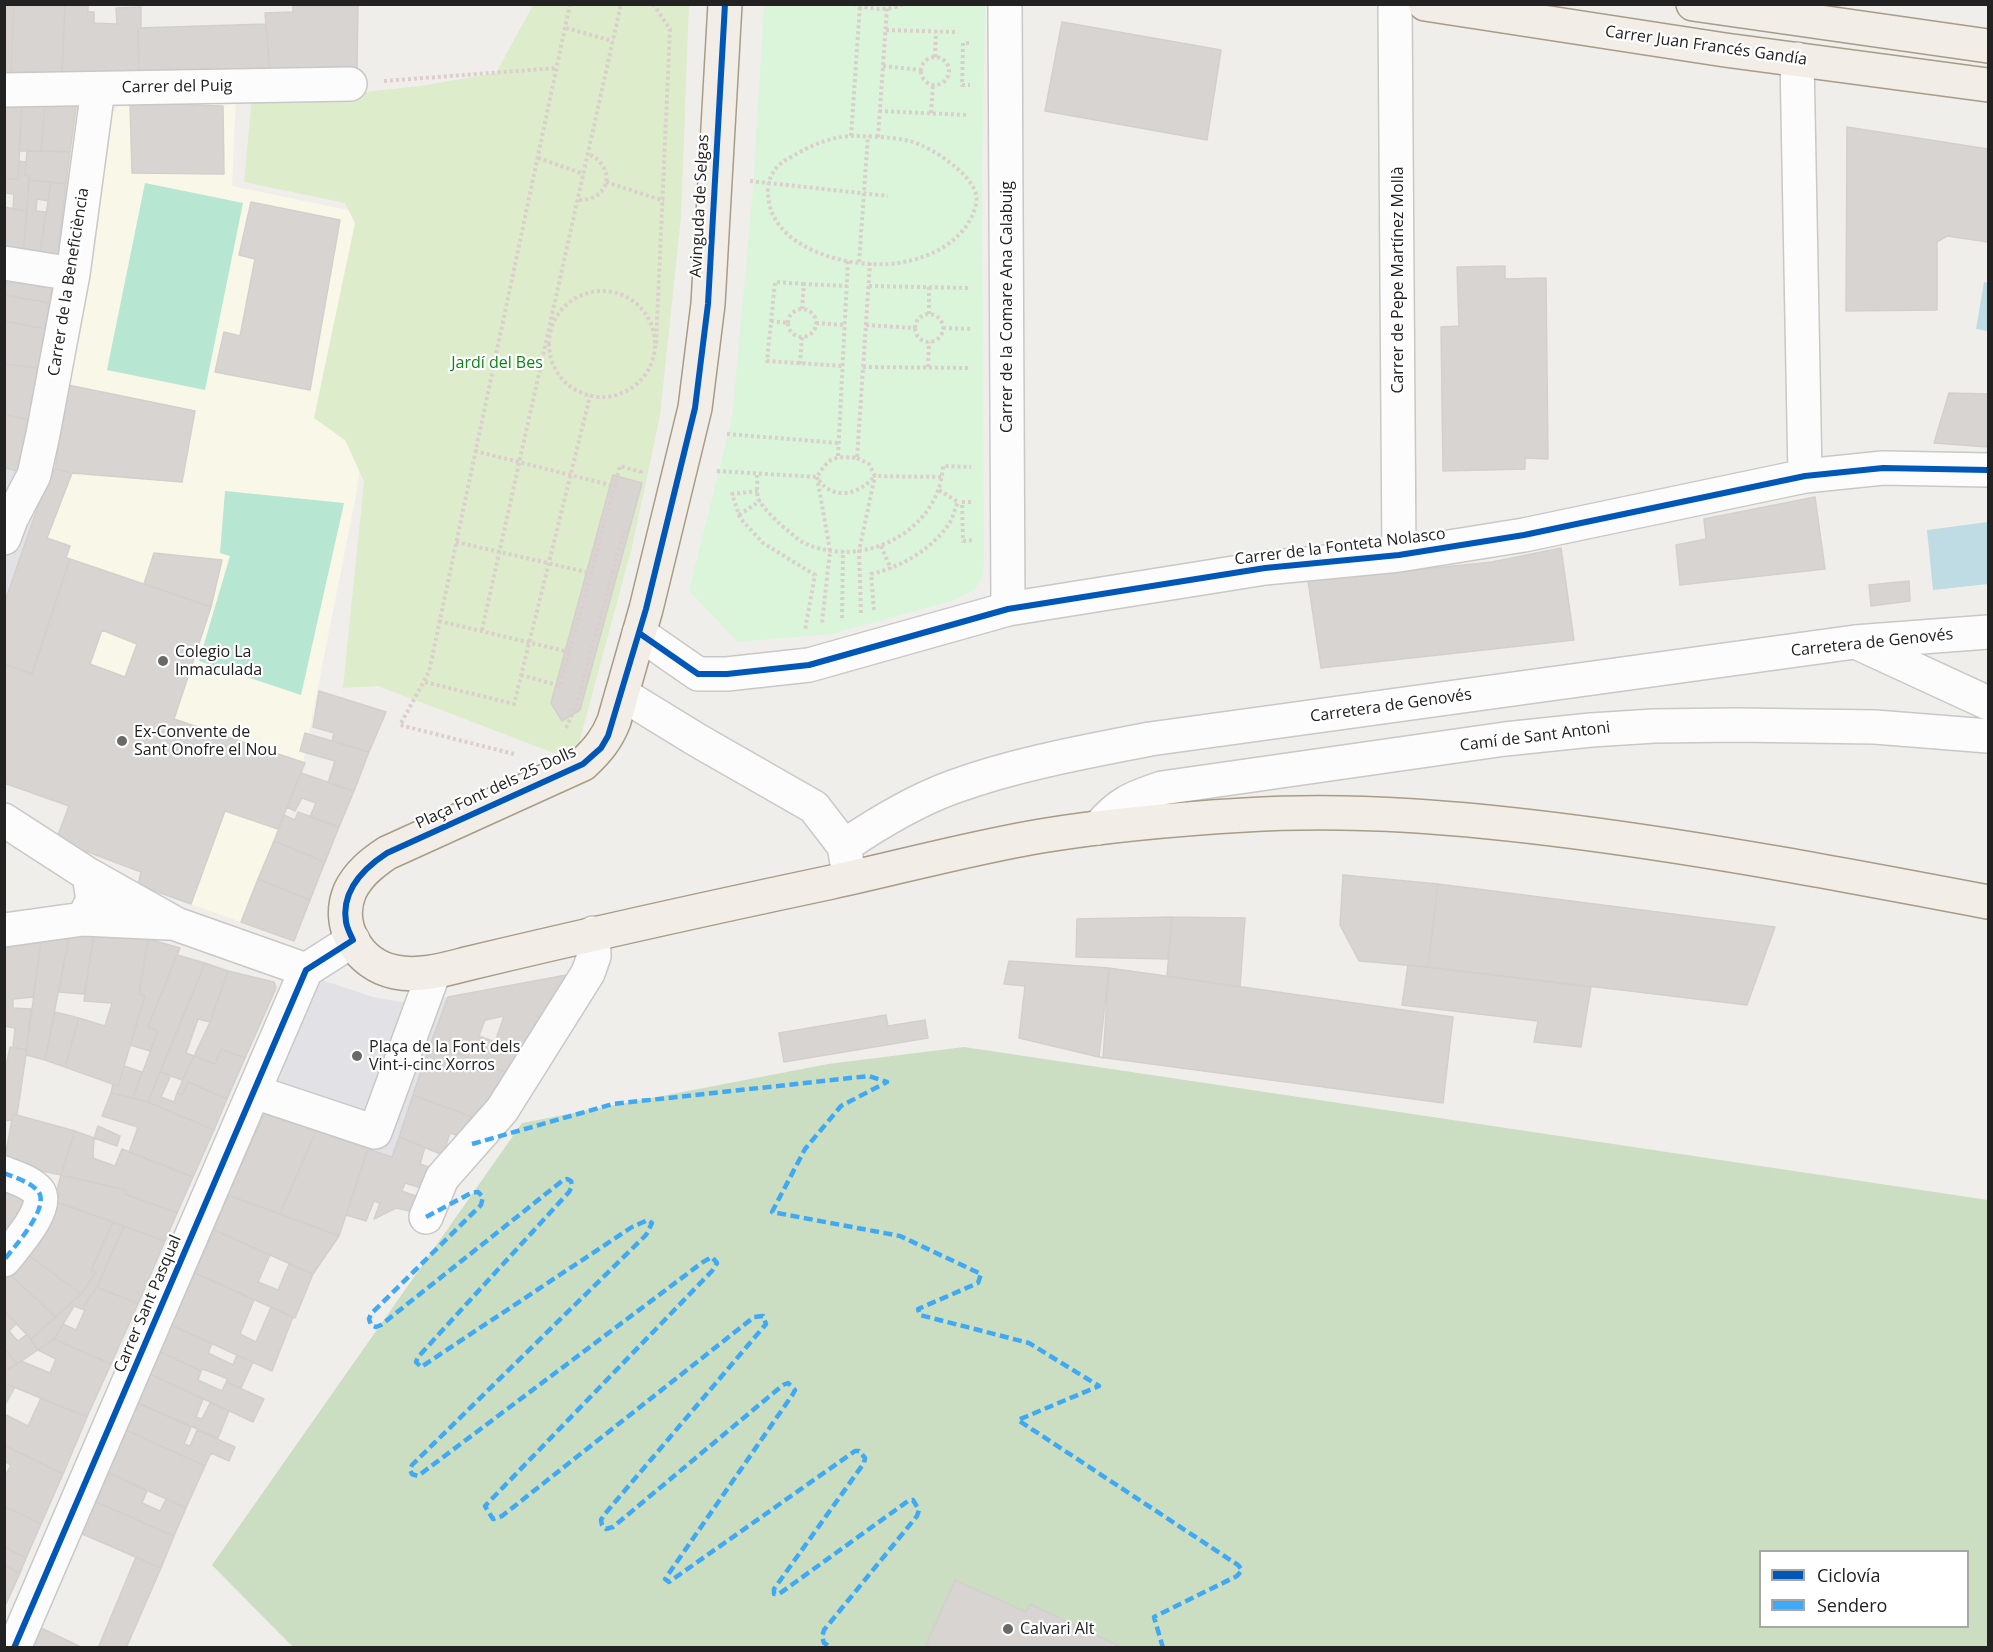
<!DOCTYPE html>
<meta charset="utf-8">
<style>
body{margin:0}
#map{position:relative;width:1993px;height:1652px;overflow:hidden;background:#f0eeeb;font-family:"Open Sans",sans-serif}
canvas{display:block}
.frame{position:absolute;inset:0;border:6px solid #222;pointer-events:none}
.legend{position:absolute;left:1759px;top:1550px;width:210px;height:78px;box-sizing:border-box;background:#fff;border:2px solid #a7a7a7;margin:0;padding:8px 10px;list-style:none;font-size:18px;color:#222}
.legend li{display:flex;align-items:center;gap:12px;height:30px}
.legend b{width:30px;border:2px solid #a7a7a7}
</style>
<div id="map">
<canvas width="1993" height="1652"></canvas>
<div class="frame"></div>
<ul class="legend">
<li><b style="height:8px;background:#0057b8"></b>Ciclovía</li>
<li><b style="height:8px;background:#3fa9f5"></b>Sendero</li>
</ul>
</div>
<script>
const ctx = document.querySelector('canvas').getContext('2d');
ctx.lineJoin = 'round';
function fillPath(path, color) { ctx.fillStyle = color; ctx.fill(path, 'evenodd'); }
function strokePath(path, color, width, dash) { ctx.strokeStyle = color; ctx.lineWidth = width; ctx.lineCap = dash ? 'butt' : 'round'; ctx.setLineDash(dash || []); ctx.stroke(path); }
function write(font, color, halo, rows, align = 'center') {
  ctx.font = font + ' "Open Sans",sans-serif'; ctx.lineWidth = 4.5; ctx.setLineDash([]); ctx.textBaseline = 'middle'; ctx.strokeStyle = halo; ctx.fillStyle = color; for (const [text, x, y, turn = 0] of rows) {
    ctx.save(); ctx.translate(x, y); ctx.rotate((+turn || 0) * Math.PI / 180); ctx.textAlign = isNaN(turn) ? turn : align; if (halo) ctx.strokeText(text, 0, 0); ctx.fillText(text, 0, 0); ctx.restore();
  }
}
fillPath(new Path2D(`
 M236,97L232,186L367,214L366,424L356,495L301,773L241,922L138,885L141,872L56,840L69,806L4,607L55,469L112,113L122,103Z`), '#f8f7e8');
fillPath(new Path2D(`
 M533,5H689L681,217L660,416L632,547L579,743L559,755L378,686L343,688L364,481L345,440L314,418L355,223L345,203L244,182L252,96L355,93L420,86L496,73Z`), '#ddeccb');
fillPath(new Path2D(`
 M964,1047L1988,1200V1647L294,1648L212,1565L522,1123L828,1064ZM1760,1552H1968V1626H1760Z`), '#cbdec1');
fillPath(new Path2D(`
 M764,5H985L982,181L984,560L983,575L975,589L952,601L831,634L738,642L689,591L732,418L753,188Z`), '#daf5da');
fillPath(new Path2D(`
 M145,183L243,203L205,390L107,370Z
 M225,491L344,503L301,695L199,661L230,556L220,553Z`), '#b7e6d2');
fillPath(new Path2D(`
 M5,468L47,481L5,604Z
 M316,978L373,997L400,1002L448,997L392,1157L265,1114Z`), '#e2e1e5');
fillPath(new Path2D(`
 M1984,282L1988,283V331L1976,329Z
 M1988,522V584L1933,590L1927,530Z`), '#bfdbe3');
const building = new Path2D(`
 M4,4H14L11,75H4Z
 M14,4H65L62,74L11,75Z
 M65,4H88V12H94V23L117,24L116,8L141,7V28H138L139,73L62,74Z
 M293,4H358L357,72H270L265,13L293,12Z
 M1062,22L1221,50L1207,140L1045,111Z
 M266,24L270,72L139,73L138,28Z
 M77,101L70,152L41,151L45,102Z
 M45,102L41,151H19L22,103Z
 M4,103H22L18,180L4,178Z
 M130,103L223,106L224,174L132,173Z
 M1847,127L1988,149V242L1947,236L1937,242V310L1846,311Z
 M27,151L70,152L66,184L29,180V176L25,175Z
 M19,161L26,162L25,175L29,176L27,211L13,209L14,194L4,193V178L18,180Z
 M29,180L51,182L48,201L37,199L36,211L46,212L39,259L23,257Z
 M51,182L66,184L57,262L39,259Z
 M251,202L340,220L310,390L215,372L224,332L240,336L255,259L239,255Z
 M4,207L27,211L23,257L4,254Z
 M1505,266V279L1546,278L1548,459L1525,458V469L1443,471L1441,327L1459,326L1457,267Z
 M8,272L54,279L50,303L4,295Z
 M4,295L50,303L45,329L4,321Z
 M4,321L45,329L39,368L4,364Z
 M4,364L39,368L30,420L6,415Z
 M68,385L195,411L182,482L72,473L55,469Z
 M1949,393L1988,394V447L1934,443Z
 M4,411L6,415L30,420L19,471L4,468Z
 M55,469L72,473L47,538L70,546L66,558L70,559L32,674L4,664V604L47,481Z
 M613,475L642,483L580,710L562,721L551,703Z
 M1815,497L1825,569L1680,585L1676,545L1706,539L1704,519Z
 M1561,548L1574,640L1321,668L1308,581L1492,562Z
 M154,553L222,560L211,607L144,584Z
 M70,559L211,607L174,719L305,763L278,829L225,811L191,904L138,885L141,872L56,840L69,806L4,783V664L32,674ZM102,630L137,644L125,677L90,664Z
 M1909,581L1910,601L1871,606L1869,585Z
 M319,691L386,712L369,752L332,741L334,733L313,727Z
 M305,733L369,752L354,791L328,783L335,761L300,751Z
 M301,773L354,791L339,827L310,817L316,803L302,798L295,811L287,807Z
 M298,812L339,827L325,862L274,841L284,815L295,820Z
 M274,841L325,862L310,900L258,879Z
 M1343,875L1438,884L1428,967L1359,961L1340,925Z
 M258,879L310,900L294,941L241,922Z
 M1438,884L1775,927L1747,1005L1428,967Z
 M1172,917L1245,918L1240,987L1167,976Z
 M1172,917L1168,959L1076,957L1077,919Z
 M94,934L84,994L59,992L69,937Z
 M94,934L148,939L139,994L145,996L118,1086L65,1067L79,1018L105,1026L112,1003L84,1001Z
 M69,937L45,1060L26,1055L41,941Z
 M148,939L180,948L148,1027L158,1031L150,1051L130,1045L145,996L139,994Z
 M41,941L33,997L13,999V1008L31,1009L26,1050L13,1047L15,1028L4,1026V947Z
 M177,955L205,963L148,1102L133,1098L158,1031L148,1027Z
 M1009,961L1109,968L1103,1058L1019,1038L1025,986L1004,984Z
 M205,963L228,971L210,1022L198,1019L186,1053L194,1056L182,1080L160,1072Z
 M1408,965L1591,987L1581,1047L1534,1042L1538,1021L1402,1005Z
 M1109,968L1453,1017L1443,1103L1099,1057Z
 M228,971L274,982L276,988L245,1058L221,1049L215,1064L194,1056L210,1022Z
 M577,973L511,1074L431,1043L448,997ZM504,1016L495,1042L479,1036L485,1020Z
 M55,1012L79,1018L65,1067L45,1060Z
 M886,1015L888,1026L925,1020L928,1038L784,1062L779,1033Z
 M431,1043L511,1074L480,1120L413,1095Z
 M10,1047L26,1050V1055L17,1115L13,1114L12,1120L4,1121V1062H7Z
 M221,1049L245,1058L227,1099L188,1082L182,1095L177,1093L194,1056L215,1064Z
 M124,1066L142,1072L133,1098L111,1093L113,1084L118,1086Z
 M160,1072L171,1075L161,1097L174,1102L177,1093L182,1095L188,1082L227,1099L214,1130L148,1102Z
 M111,1093L148,1102L214,1130L193,1177L129,1152L138,1127L102,1116Z
 M413,1095L480,1120L463,1137L450,1133L443,1155L399,1137Z
 M13,1114L75,1131L61,1175L4,1163Z
 M264,1114L316,1131L280,1214L228,1195Z
 M98,1126L120,1136L117,1146L94,1138Z
 M75,1131L94,1138L93,1158L115,1166L122,1149L193,1177L177,1213L125,1194L126,1190L61,1175Z
 M316,1131L368,1149L339,1236L280,1214Z
 M399,1137L425,1147L420,1164L434,1169L427,1190L405,1183L402,1191L424,1199L418,1213L396,1208L374,1219L380,1203L374,1201L366,1221L346,1215L368,1149L392,1157Z
 M61,1175L126,1190L125,1194L177,1213L165,1241L54,1201Z
 M8,1192L26,1200L4,1246V1198Z
 M228,1195L280,1214L339,1236L313,1274L214,1230Z
 M54,1201L113,1222L91,1270L96,1272L81,1294L23,1251Z
 M113,1222L124,1226L97,1287L82,1309L74,1306L54,1339L38,1350L31,1339L81,1294L96,1272L91,1270Z
 M124,1226L165,1241L138,1304L97,1287Z
 M214,1230L270,1255L258,1282L278,1290L289,1264L313,1274L295,1318L195,1273Z
 M23,1251L81,1294L56,1317L6,1271Z
 M6,1271L56,1317L31,1339L4,1311V1274Z
 M195,1273L254,1300L240,1334L256,1342L271,1307L293,1317L272,1371L171,1325Z
 M97,1287L138,1304L111,1364L54,1339L63,1324L76,1330L85,1310L82,1309Z
 M4,1311L17,1323L9,1331L18,1341L27,1334L38,1350L17,1364L4,1348Z
 M171,1325L212,1344L208,1353L233,1365L237,1355L253,1362L241,1388L226,1382L228,1379L203,1369L201,1371L160,1352Z
 M54,1339L111,1364L87,1417L4,1383V1372L21,1361L50,1373L56,1359L38,1350Z
 M4,1348L17,1364L4,1372Z
 M160,1352L201,1371L198,1380L222,1391L226,1382L264,1399L253,1422L150,1374Z
 M150,1374L203,1399L196,1417L202,1419L210,1403L229,1411L218,1438L138,1403Z
 M4,1383L15,1387L4,1407Z
 M41,1398L87,1417L63,1474L4,1445V1414L28,1426Z
 M138,1403L191,1427L184,1444L190,1446L197,1430L235,1447L229,1461L211,1453L205,1466L126,1430Z
 M126,1430L205,1466L186,1508L107,1472Z
 M4,1445L63,1474L41,1524L4,1506V1478L11,1465L4,1461Z
 M107,1472L147,1491L142,1503L160,1511L166,1499L186,1508L174,1536L94,1501Z
 M94,1501L174,1536L161,1568L80,1533Z
 M4,1506L41,1524L26,1558L4,1547Z
 M4,1547L26,1558L20,1573L4,1565Z
 M136,1557L161,1568L126,1648H98Z
 M4,1565L20,1573L6,1604L4,1603Z
 M955,1580L1026,1612L1030,1604L1119,1646V1648H931L926,1645Z
 M39,1627L83,1648H30Z`);
fillPath(building, '#d7d4d2');
strokePath(building, '#d3d0cc', 1.5);
const minor = new Path2D(`
 M1005,4L1008,609
 M1395,4L1399,555
 M1797,59L1805,476
 M4,90L350,84
 M4,263L73,274
 M4,538L11,519L34,475L43,434L73,274L98,89
 M639,633L698,674H727L809,665L1008,609L1265,568L1399,555L1524,535L1805,476L1883,468L1988,470
 M1860,644L1988,703
 M622,694L697,740L814,807L844,846L848,869
 M4,820L89,875L176,924L306,970
 M1098,828C1119,803 1132,798 1162,788L1505,739L1591,730L1654,726L1737,725L1875,727L1988,736
 M844,846C878,823 914,801 953,787C1016,764 1084,752 1150,739L1855,642L1988,632
 M83,919L168,923
 M4,930L83,919L93,900L89,875
 M306,970L353,940
 M255,1092L375,1132L434,972
 M4,1173C16,1178 30,1182 38,1191C51,1207 14,1247 4,1260
 M426,1217L442,1178L502,1110L588,973L594,956L593,933
 M14,1648L306,970`);
const major = new Path2D(`
 M725,4L708,304L695,408L646,609L614,721C607,739 598,750 583,764L387,853C372,863 358,874 350,891C335,926 359,965 395,972C419,977 443,970 466,964C587,935 709,908 832,882C901,867 970,848 1041,836C1108,825 1177,819 1245,815C1355,808 1466,818 1575,832C1714,850 1851,876 1988,902
 M1425,4L1725,50L1988,85
 M1693,4L1988,46`);
strokePath(minor, '#c9c8c7', 36);
strokePath(major, '#a79c86', 36);
strokePath(new Path2D(`
 M653,4L670,29L656,345
 M853,4C870,9 887,12 903,4
 M566,28L613,41
 M886,30L955,32
 M969,43H963L962,85H970
 M935,57L936,31
 M921 71a14 14 0 1 1 28 0a14 14 0 1 1-28 0Z
 M883,66L921,70
 M384,81L557,68
 M879,111L968,115
 M931,113L933,84
 M851,136C870,136 891,137 910,141C931,147 970,172 976,194C978,204 974,212 970,220C956,246 925,259 898,263C853,270 768,250 768,192C768,175 776,165 791,157C810,146 829,137 851,136Z
 M851,136L860,6
 M878,137L887,8
 M538,158L584,174
 M750,181L888,196
 M606,182L664,201
 M579,200C610,200 617,168 589,154
 M859,262L868,136
 M804,284L775,282L767,361L843,366
 M869,286L971,288
 M929,287V315
 M549 344a53 53 0 1 1 106 0a53 53 0 1 1-106 0Z
 M802,309L804,284L847,286
 M788 323a14 14 0 1 1 28 0a14 14 0 1 1-28 0Z
 M915 328a14 14 0 1 1 28 0a14 14 0 1 1-28 0Z
 M771,321L789,323
 M816,323L845,325
 M866,325L915,328
 M943,328L972,329
 M800,364L802,336
 M863,367L970,368
 M928,367L929,342
 M727,434L839,443
 M475,451L614,486
 M838,456L848,260
 M857,458L869,464L875,476L942,477
 M717,471L817,477C829,457 834,456 857,458L870,263
 M757,475C758,482 756,491 758,498C761,506 779,524 786,529C792,534 798,540 804,543C863,570 939,532 943,466L971,467
 M817,477L830,551L822,623
 M819,480C833,501 859,494 873,478
 M758,491L732,494L740,518L763,543L815,575L805,630
 M971,502H962L963,541L973,540
 M739,515L760,501
 M456,542L591,573
 M881,546L891,569
 M874,610L871,574C901,567 931,550 949,524C953,517 955,509 958,502L939,490
 M861,613L859,551L875,476
 M842,618L843,551
 M439,621L569,652
 M482,630L621,4
 M521,675L553,684
 M425,682L514,704L590,396
 M556,685L560,686L620,466L641,472L640,475
 M566,728L577,703L625,528
 M514,754L400,725L429,672L570,4`), '#dccecd', 4, [3, 3]);
strokePath(minor, '#fdfcfc', 33);
strokePath(major, '#f3ede7', 33);
strokePath(new Path2D(`
 M472,1144L613,1104L869,1076L887,1082L841,1106L805,1149L772,1212L900,1236L981,1274L978,1283L918,1309L920,1315L1029,1343L1099,1386L1018,1420L1238,1565L1242,1570L1237,1576L1154,1617L1163,1648
 M4,1173C16,1178 30,1182 38,1191C51,1207 14,1247 4,1260
 M426,1217L471,1193L478,1192L483,1197L481,1205L371,1314L369,1319L371,1325L376,1327L381,1325L562,1181L567,1179L571,1181L572,1186L569,1192L418,1357L416,1362L421,1367L632,1227L648,1220L652,1223L646,1235L412,1465L410,1470L412,1474L418,1476L703,1262L712,1257L717,1263L712,1271L485,1506L493,1519L502,1516L754,1317L763,1316L766,1324L604,1515L601,1520L602,1525L606,1529L613,1527L783,1385L788,1383L795,1390L793,1394L665,1579L669,1582L855,1451H859L865,1458L864,1463L774,1589V1594H779L908,1501L913,1500L919,1510L917,1516L824,1630L822,1637L824,1643L832,1648`), '#3fa9f5', 4.5, [9, 4.5]);
strokePath(new Path2D(`
 M639,633L698,674H727L809,665L1008,609L1265,568L1399,555L1524,535L1805,476L1883,468L1988,470
 M14,1648L306,970L353,940C350,934 347,928 346,922C341,891 364,868 387,853L583,764L601,748L608,736L646,609L695,408L708,304L725,4`), '#0057b8', 6);
for (const [x, y, r, color] of [
 [163,661,6,"#6a6968"],
 [122,741,6,"#6a6968"],
 [357,1056,6,"#6a6968"],
 [1008,1629,6,"#6a6968"]
]) { const dot = new Path2D(); dot.arc(x, y, r, 0, 2 * Math.PI); ctx.fillStyle = color; ctx.fill(dot); strokePath(dot, '#fff', 2); }
write('16px', '#222', '#fff', [
 ["Carrer Juan Francés Gandía",1706,46,8],
 ["Carrer del Puig",177,87,-1],
 ["Avinguda de Selgas",700,206,-87],
 ["Carrer de Pepe Martínez Mollà",1398,280,-90],
 ["Carrer de la Beneficiència",69,282,-81],
 ["Carrer de la Comare Ana Calabuig",1007,307,-90],
 ["Carrer de la Fonteta Nolasco",1340,547,-7],
 ["Carretera de Genovés",1872,643,-6],
 ["Carretera de Genovés",1391,706,-8],
 ["Camí de Sant Antoni",1535,737,-7],
 ["Plaça Font dels 25 Dolls",496,788,-25],
 ["Carrer Sant Pasqual",148,1304,-67]
]);
write('16px', '#0c8416', '#fff', [
 ["Jardí del Bes",497,363]
]);
write('16px', '#222', '#fff', [
 ["Colegio La",175,652],
 ["Inmaculada",175,670],
 ["Ex-Convente de",134,732],
 ["Sant Onofre el Nou",134,750],
 ["Plaça de la Font dels",369,1047],
 ["Vint-i-cinc Xorros",369,1065],
 ["Calvari Alt",1020,1629]
], 'left');
</script>
